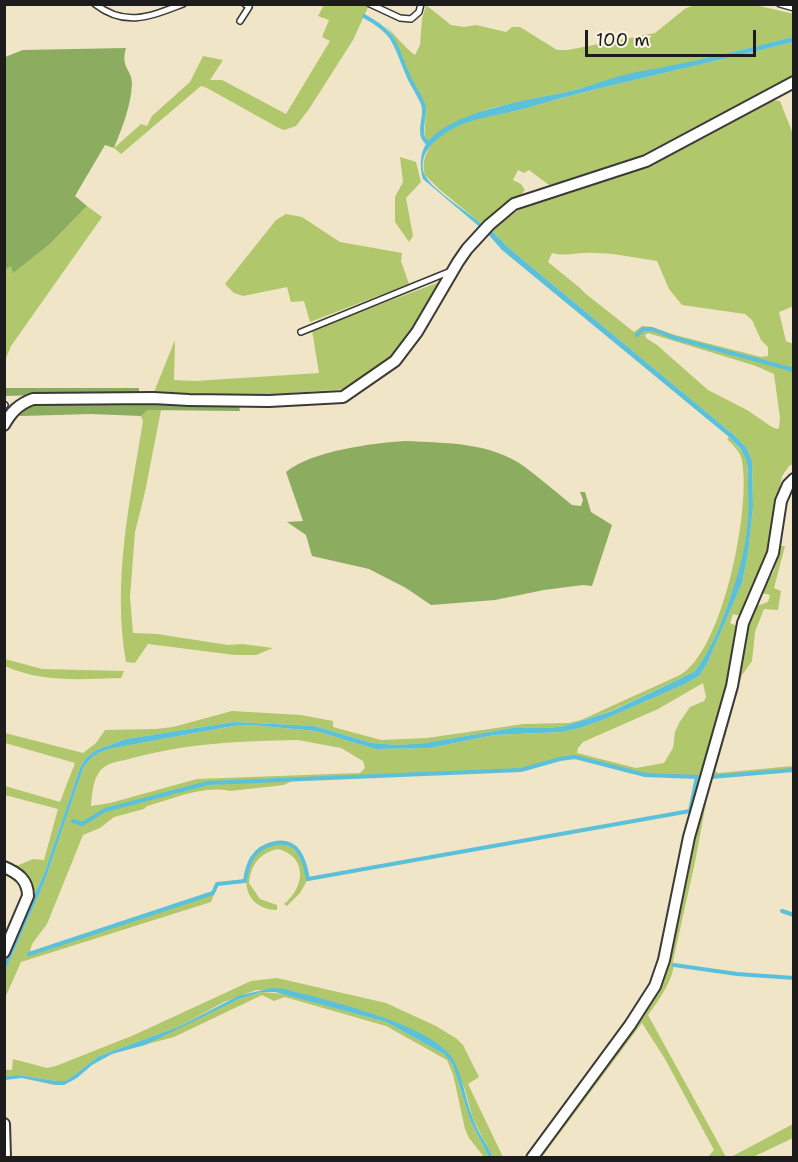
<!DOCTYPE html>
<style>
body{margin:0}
#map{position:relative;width:798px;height:1162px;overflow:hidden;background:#f0e5c7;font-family:"Shantell Sans",sans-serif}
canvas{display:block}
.frame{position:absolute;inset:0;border:6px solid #1c1c1c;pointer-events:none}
.scale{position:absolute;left:585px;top:30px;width:171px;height:27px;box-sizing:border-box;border:3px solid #1c1c1c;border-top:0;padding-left:8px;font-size:18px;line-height:21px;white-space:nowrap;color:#1c1c1c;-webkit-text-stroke:4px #fcf5e5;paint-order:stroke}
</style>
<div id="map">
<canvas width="798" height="1162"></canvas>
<div class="frame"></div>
<div class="scale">100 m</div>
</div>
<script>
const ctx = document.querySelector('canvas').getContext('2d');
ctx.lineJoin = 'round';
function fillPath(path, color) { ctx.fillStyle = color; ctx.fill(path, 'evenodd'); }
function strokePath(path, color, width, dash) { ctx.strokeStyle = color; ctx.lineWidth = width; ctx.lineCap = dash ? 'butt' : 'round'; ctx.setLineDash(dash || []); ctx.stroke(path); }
fillPath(new Path2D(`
 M324,5H369L353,40L309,109L296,126L284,130L277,127L207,88L201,86L121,154L114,148L141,124L147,126L152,116L190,82L203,56L223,60L210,80H222L286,114L330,41L322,37L329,20L318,16Z
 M426,5L451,25L464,27L476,25L506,32L512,27H520L557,50H568L655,33L686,8L696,5H755L794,14L793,37L685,64L636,73L575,90L491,108L465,118L442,130L427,142C421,130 429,118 425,105C421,94 413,83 408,72C401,55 397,40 386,26C395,35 406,49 415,55L420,45L422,19Z
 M793,42V75L640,156L555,184L549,185L529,170L524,173L518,170L513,180L521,184L525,190L520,196L499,208L484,226L439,189L425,175C419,154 435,138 453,128C472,117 497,116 519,110C609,84 702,65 793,42Z
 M770,100L780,101L793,134L794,306L779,312L786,341L793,344V369L675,337L653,328L642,329L637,334L647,329L675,339L793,371V464L789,466L782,476L768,549L740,616L733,614L730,623L737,626L732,665L701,777L645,774L575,756L560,758L521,769L208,782L105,809L82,823L73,821L82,825L106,810L193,787L224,783L294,780L284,785L230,791C203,785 173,799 147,806L144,809L114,817L100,828L83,835L47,924L32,944L29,955L214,894L211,902L21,962L5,998V971L44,883L83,769C90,756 100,751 114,748L233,726L251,725L316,731L375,749L430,748L494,735L562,732L580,728L605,719L685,684L699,676L707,664L742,583L748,554L753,507L752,462L746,447L734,435L510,249L491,230L523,207L650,164ZM552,253C566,257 579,252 594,253C615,253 637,258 657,261L669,289L682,305L745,314L752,320L761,340L768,347V356L761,357L675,335L652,327L642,326L634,332L586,294L580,288L548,262ZM648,333L756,366L774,374L780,418L779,428L777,429L772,427L747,410L708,390L657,345L646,338L645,335ZM703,683L706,697L704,701L690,707L679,723L675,732L673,748L664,763L636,768L577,753L578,748L583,742L658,709ZM298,740L341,748L363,761L365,768L360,773L197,779L110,803L91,806C92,794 93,776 103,768C110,762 121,761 129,759C185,743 241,741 298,740Z
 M400,157L416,162L421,182L406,198L413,236L409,242L395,222V197L403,182Z
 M87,206L102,217L11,346L6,358L5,373V270L12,265L13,272L50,244Z
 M286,214L302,217L340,242L402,253L401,261L409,284L310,322L304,301L291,302L287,287L243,296L234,293L225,284L276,220Z
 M442,281L398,354L347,389L235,397L154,392L175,340L174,380L195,381L319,373L312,330Z
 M148,410H161L145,492L135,532L130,597L133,633L157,634L228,645L242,644L273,648L256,655H235L148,644L135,663L126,662C112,581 130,501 143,421L141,416Z
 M729,437L744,454L747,462L750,508L747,542L737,580L721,623L708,653L694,672L611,711L564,726L548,728H512L425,743L398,745L372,743L314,726L234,722L126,739L96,750L86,758L80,768L44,874L5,959V955L30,890L5,865H19L33,859L44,860L58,809L5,795V786L60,802L75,763L5,743V733L83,753L96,743L105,730L156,729L173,727L232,711L301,715L333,721V727L381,740L427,738L524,724L569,723L581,720L680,675C723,651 751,508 742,461C741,452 733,445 727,439Z
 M780,546H785L774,588L781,591L778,610L764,609L755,632L752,661L742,675L725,737L722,734L741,664L747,625L754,607L768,602L770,595L761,593L774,571Z
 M5,659L42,669L124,671L121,678C81,679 42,683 5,666Z
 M721,744H723L715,771L718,773L793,766V769L711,776L695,862L673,961C677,975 657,1003 648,1015L726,1157H708L714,1150L665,1059L642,1023L542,1157L538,1158L609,1062L659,993L664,981L683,901L708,777Z
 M279,843C299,846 303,862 308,879L300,893L287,906L284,904C305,887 308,857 278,849C260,853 251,864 249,883L260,899L277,905V910C232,909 240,848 279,843Z
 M277,978L386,1003L436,1026L457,1039L463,1045L479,1077L468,1084L503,1157H493L473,1119L465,1090L453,1060L443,1048L414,1031L377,1016L285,989L256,990L224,1002L178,1027L99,1056L66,1081H56L18,1075L5,1076V1070H12L13,1059L47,1068L56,1066L134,1035L251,981Z
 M262,992L284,994L386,1022L444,1054L453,1065L470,1120L489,1157H484L469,1138L465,1129L453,1074L447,1060L386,1026L285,997L274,1001L262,995L174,1037L140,1046L239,999Z
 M793,1124V1138L753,1157H731Z`), '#b0c76c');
fillPath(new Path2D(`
 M126,48C120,68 132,69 132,84C131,106 122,128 114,148L105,145L75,196L87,206L50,244L13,273L11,266L5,270V57L23,50Z
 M5,388H139V392L5,396Z
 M90,402L239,406L240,411L148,410L141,416L91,414L21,416L14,414L24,406Z
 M405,441C447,443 490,442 525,467C541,479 556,492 572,505L581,506L583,500L580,492H585L591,512L612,525L592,586L583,585L544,590L495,600L431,605L406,588L369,569L312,556L306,535L287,522L303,521L286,472C311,451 373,443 405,441Z`), '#8cac60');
fillPath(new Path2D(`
 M793,37V42C703,65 612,83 523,109C501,115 477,117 456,127C444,133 424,147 423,162C422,166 423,172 425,175C432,190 470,213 484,226L481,228L423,179C419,166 420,150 429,140C460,108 533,100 575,90C596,84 616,76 637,72C690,63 741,50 793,37Z
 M491,230L510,249L734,435L746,447L752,461L753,507L748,554L742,583L707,664L699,676L685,684L605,719L580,728L562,732L494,735L430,748L375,749L316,731L251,725L233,726L114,748C100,751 90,756 83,769L44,883L5,971V959L44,874L80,768L86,758L96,750L126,739L234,722L314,726L372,743L398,745L425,743L512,728H548L564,726L612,711L694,672C710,652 718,631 727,607C742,565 751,531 748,486C748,476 749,464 744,455C741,448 734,443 729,437L502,250L487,233Z
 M271,988L285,989C325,1000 432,1024 453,1059C463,1077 465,1098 472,1116C477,1131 487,1144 493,1157H489L470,1120L453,1065L444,1054L386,1022L275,992H262L239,999L145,1045L112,1054L92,1065L77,1078L64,1085H55L22,1078L5,1080V1076L18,1075L56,1081H66L99,1056L178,1027L238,996Z`), '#5bc0d9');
strokePath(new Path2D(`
 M364,16C397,34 394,43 408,75C412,85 419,94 423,104C427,115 419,127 423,137C424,140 427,142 429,145
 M637,335L643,329H652L675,338L794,370
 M711,777L794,770
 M782,911L794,915
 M29,954L213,893L217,884L245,881C246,873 248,865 252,858C262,843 286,836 298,851C304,859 306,869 308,879L690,811L697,777L645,775L575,757L560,759L521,770L208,783L105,810L82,824L73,821
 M674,965L737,974L794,978`), '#5bc0d9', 4);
const lane = new Path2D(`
 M95,4C126,28 151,16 183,4
 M370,4L400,18L411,19L419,12L421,4
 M780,4L794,8
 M240,21L249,7L245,4
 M301,332L451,271
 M4,406L5,405`);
const street = new Path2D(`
 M4,425C11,412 19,404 33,399L153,398L189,400L269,401L343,397L395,361L417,332L458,262L467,249L489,225L514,204L646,161L794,82
 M4,867C18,873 28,880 28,896L4,952
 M4,1124L5,1158
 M532,1158L630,1025L655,986L664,960L689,837L732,686L743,623L773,553L781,501L788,485L794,479`);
strokePath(lane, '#3c3a36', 8);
strokePath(street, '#3c3a36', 14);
strokePath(lane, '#fff', 5);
strokePath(street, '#fff', 10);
</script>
